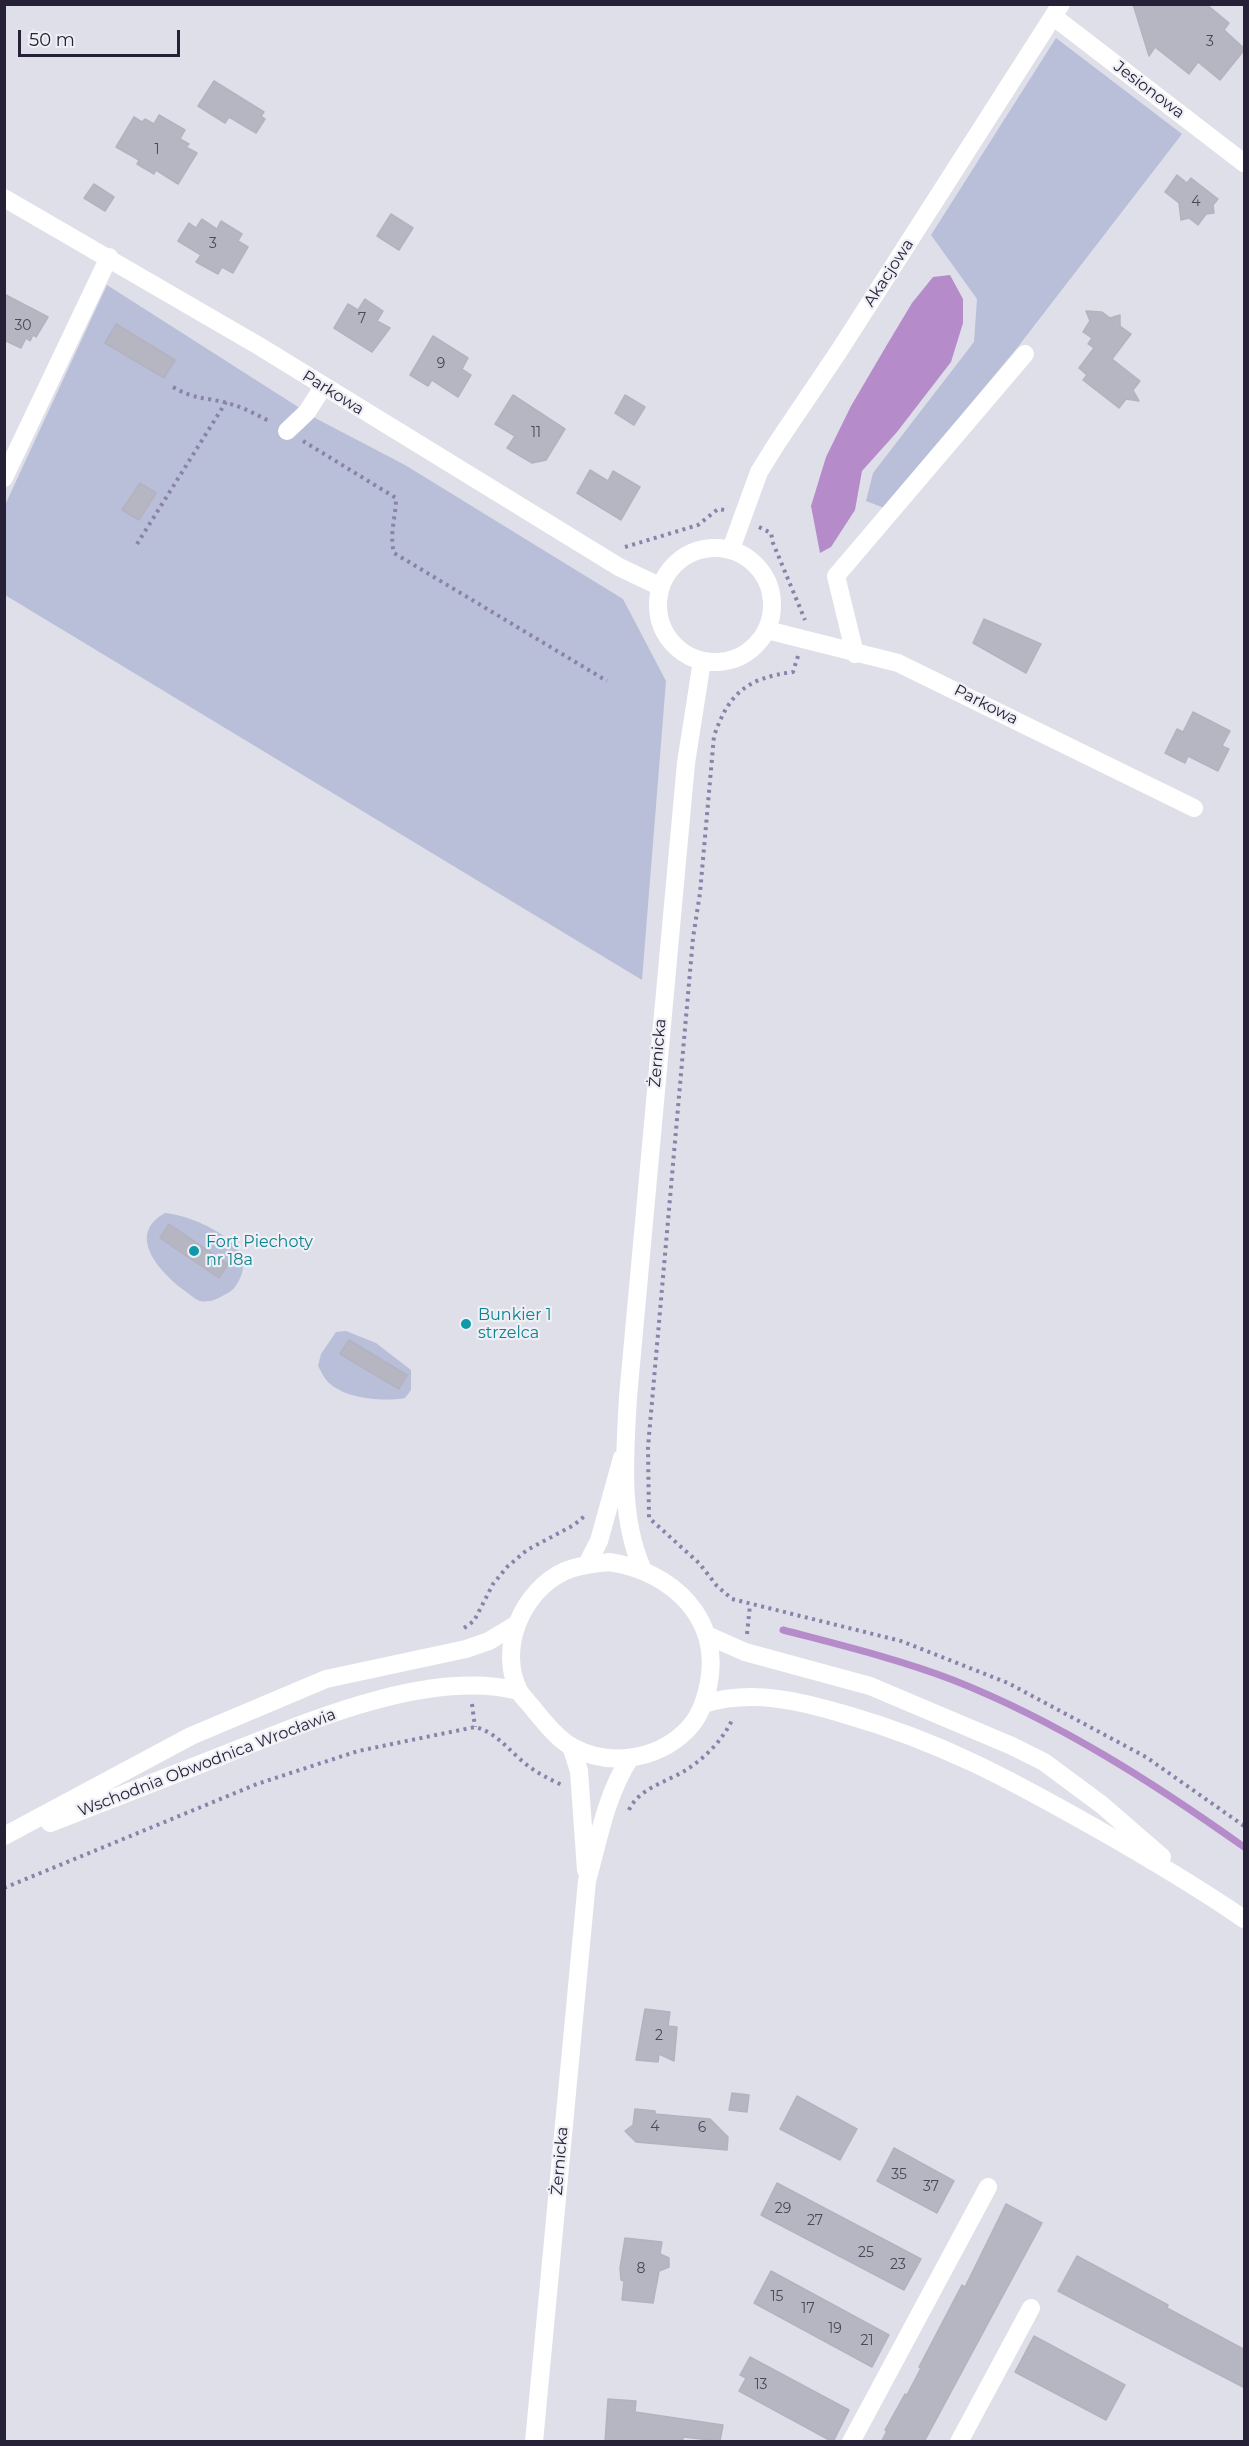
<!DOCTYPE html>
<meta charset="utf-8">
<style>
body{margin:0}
#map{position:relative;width:1249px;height:2446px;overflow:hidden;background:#dfdfe9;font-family:Montserrat,sans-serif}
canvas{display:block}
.frame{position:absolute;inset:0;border:6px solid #272137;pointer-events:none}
.scale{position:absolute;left:18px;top:30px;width:162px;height:27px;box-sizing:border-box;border:3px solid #272137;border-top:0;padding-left:8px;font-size:18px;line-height:21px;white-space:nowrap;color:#272137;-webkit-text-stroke:4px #efeff6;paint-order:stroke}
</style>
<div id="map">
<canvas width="1249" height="2446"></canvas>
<div class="frame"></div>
<div class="scale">50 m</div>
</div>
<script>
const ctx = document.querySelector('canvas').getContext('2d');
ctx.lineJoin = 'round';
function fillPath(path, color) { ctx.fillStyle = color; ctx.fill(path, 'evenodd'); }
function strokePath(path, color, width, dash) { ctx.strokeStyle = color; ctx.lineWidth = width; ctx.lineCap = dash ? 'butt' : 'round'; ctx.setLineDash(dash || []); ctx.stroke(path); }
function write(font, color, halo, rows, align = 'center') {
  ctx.font = font + ' Montserrat,sans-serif'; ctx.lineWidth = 4.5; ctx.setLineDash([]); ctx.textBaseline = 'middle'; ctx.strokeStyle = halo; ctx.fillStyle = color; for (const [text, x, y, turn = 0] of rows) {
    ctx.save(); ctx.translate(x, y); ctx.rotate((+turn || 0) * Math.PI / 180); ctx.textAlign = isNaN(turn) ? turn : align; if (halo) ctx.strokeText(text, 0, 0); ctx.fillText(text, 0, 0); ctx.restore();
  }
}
fillPath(new Path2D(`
 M1056,38L1182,134L1017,348L884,508L866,501L873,473L974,342L977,299L931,235Z
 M107,285L317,419L405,465L623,599L666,681L642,980L5,595V505Z
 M165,1213C191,1215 253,1241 242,1273C239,1282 234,1291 226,1294C217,1299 210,1303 200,1301C194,1299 187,1292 181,1288C157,1269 127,1234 165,1213Z
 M346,1331L376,1343L411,1370V1390L405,1398C383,1402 345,1399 328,1382C324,1378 321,1371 318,1366L321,1354L336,1332Z`), '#b9bfd8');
fillPath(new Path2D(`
 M950,275L963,299V323L951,362L897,432L862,471L855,510L831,547L820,553L811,506L826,457L851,406L888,343L912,303L933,277Z`), '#b68bca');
strokePath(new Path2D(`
 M783,1630C840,1645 898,1659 953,1680C1057,1721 1154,1783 1244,1847`), '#b68bca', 7);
const building = new Path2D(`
 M1133,4H1206L1229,23L1224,30L1245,49L1220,80L1198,62L1189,74L1155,47L1149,56Z
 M214,81L264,112L261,116L265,119L256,133L229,117L225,123L198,106Z
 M159,115L185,130L180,139L189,144L186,147L197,153L178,184L156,170L154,174L137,164L139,160L116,147L134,117L142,122L145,119L154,124Z
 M1177,175L1187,183L1191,178L1218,199L1213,205L1214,213L1206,214L1198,225L1189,218L1181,220L1179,203L1165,192Z
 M94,184L114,197L105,211L84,198Z
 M391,214L413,228L399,250L377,236Z
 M202,219L217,229L221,221L242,234L238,241L248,247L233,273L222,267L218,274L196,262L201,255L178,241L189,223L196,228Z
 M4,294L48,317L36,337L33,335L30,341L26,338L21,348L4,340Z
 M365,299L383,311L377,321L390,328L372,352L334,328L348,304L358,310Z
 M1086,311L1102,312L1110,318L1120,315V326L1131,334L1112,359L1140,381L1133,390L1139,401L1126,399L1119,408L1083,380L1087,375L1079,368L1094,348L1088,344L1092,338L1083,332L1090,321Z
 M116,324L175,360L164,378L105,343Z
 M433,336L468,358L462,369L471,375L458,397L432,380L428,386L410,375Z
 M513,395L565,429L546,460L532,463L507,448L515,436L495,424Z
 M625,395L645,407L634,425L615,413Z
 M590,470L608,481L613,471L640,487L621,520L577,493Z
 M140,483L156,493L139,520L122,510Z
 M984,619L1041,644L1026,673L973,643Z
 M1193,712L1230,731L1222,746L1229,749L1218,771L1188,756L1185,763L1165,753L1177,729L1183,732Z
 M169,1224L228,1264L219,1278L160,1238Z
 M349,1340L407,1375L399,1389L340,1354Z
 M645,2009L670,2012L668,2026L677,2027L674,2061L659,2054L658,2062L636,2060Z
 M732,2093L749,2095L747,2112L729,2110Z
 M797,2096L857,2129L840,2160L780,2129Z
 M635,2109L655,2111V2114L710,2119L728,2137L727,2150L636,2142L625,2131L633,2125Z
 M894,2148L954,2181L937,2213L877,2181Z
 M777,2183L921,2259L904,2290L761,2215Z
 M1006,2204L1042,2223L924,2442H881L887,2431L885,2430L905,2394L907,2395L921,2368L919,2367L962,2285L965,2287Z
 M625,2238L662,2242L660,2254L669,2258V2267L659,2271L653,2303L622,2300L624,2281L621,2280L620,2268Z
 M1077,2256L1168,2305L1167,2308L1245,2350V2388L1058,2291Z
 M771,2271L889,2335L872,2367L754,2303Z
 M1034,2336L1125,2385L1106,2420L1015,2372Z
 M750,2357L849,2410L833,2442L739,2391L746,2378L740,2375Z
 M608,2399L636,2401L635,2412L723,2425L720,2441L683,2437V2442H605Z`);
fillPath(building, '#b6b5c2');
strokePath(building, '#b4b2c1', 1.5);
strokePath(new Path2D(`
 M173,387C195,400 205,397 227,403C243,407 257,415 271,422
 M303,441L396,498C396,518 389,533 394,553L607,681
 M759,527L771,533L773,543L805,620
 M137,544L226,402
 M625,547L698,525L718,509L725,510
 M798,656L793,672C747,678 729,693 714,736L700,893L693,938L648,1447L649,1518L699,1563L717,1586L732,1599L901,1641L1008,1683L1146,1757L1244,1826
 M464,1628L474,1621L493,1584L507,1567L527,1550L574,1525L587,1514
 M747,1634L750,1605
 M472,1704L475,1727
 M629,1810C639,1788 667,1782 686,1770C706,1757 723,1740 733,1718
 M4,1888L257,1784L358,1751L475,1727C495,1732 506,1747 521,1760C533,1771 547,1778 562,1785`), '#8a82aa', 4, [3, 4.5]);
strokePath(new Path2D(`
 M1054,17L1244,163
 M4,198L259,346L619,567L661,587
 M287,431L307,412L323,387
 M4,478L109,257
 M658 605a57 57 0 1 1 114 0a57 57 0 1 1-114 0Z
 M731,549L759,472L777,443L839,351L1061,4
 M767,630L898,663L1194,808
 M855,654L836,576L1025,354
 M609,1562C673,1571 723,1620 708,1687C704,1704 699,1718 686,1731C656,1760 609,1767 572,1747C558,1739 546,1724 536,1712C531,1705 523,1698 519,1691C497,1648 523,1590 565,1571C579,1565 594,1564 609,1562Z
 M587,1564L599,1541L622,1458
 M642,1568C619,1516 625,1453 628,1397L686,763L702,661
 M709,1636L745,1652L870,1686L1012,1746L1044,1762L1102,1805L1162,1857
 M704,1704C752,1689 800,1701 847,1715C941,1742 1009,1779 1094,1827C1145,1856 1196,1886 1244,1919
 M571,1746L579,1771L586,1870
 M50,1823C107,1801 164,1778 221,1756C305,1723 428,1668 519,1691
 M4,1836L191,1736L326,1679L466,1649L489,1641L517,1624
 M534,2442L587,1881C599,1838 606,1795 630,1758
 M851,2442L988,2187
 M959,2442L1031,2308`), '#fff', 18);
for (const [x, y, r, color] of [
 [194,1251,6,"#0f9aa8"],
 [466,1324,6,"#0f9aa8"]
]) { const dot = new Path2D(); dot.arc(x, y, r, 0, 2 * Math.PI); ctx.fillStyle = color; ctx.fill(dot); strokePath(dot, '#efeff6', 2); }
write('14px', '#4b465a', null, [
 ["3",1210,42],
 ["1",157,150],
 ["4",1196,202],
 ["3",213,244],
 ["7",362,319],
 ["30",23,326],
 ["9",441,364],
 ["11",536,433],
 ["2",659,2036],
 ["4",655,2127],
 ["6",702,2128],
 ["35",899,2175],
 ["37",931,2187],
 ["29",783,2209],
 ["27",815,2221],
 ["25",866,2253],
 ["23",898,2265],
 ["8",641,2269],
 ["15",777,2297],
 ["17",808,2309],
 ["19",835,2329],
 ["21",867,2341],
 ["13",761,2385]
]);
write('16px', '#272137', '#efeff6', [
 ["Jesionowa",1149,90,37],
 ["Akacjowa",889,273,-57],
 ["Parkowa",333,393,32],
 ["Parkowa",986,705,27],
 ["Żernicka",658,1053,-85],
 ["Wschodnia Obwodnica Wrocławia",207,1763,-21],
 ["Żernicka",560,2161,-85]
]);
write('16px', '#0d838f', '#efeff6', [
 ["Fort Piechoty",206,1242],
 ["nr 18a",206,1260],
 ["Bunkier 1",478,1315],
 ["strzelca",478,1333]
], 'left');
</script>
